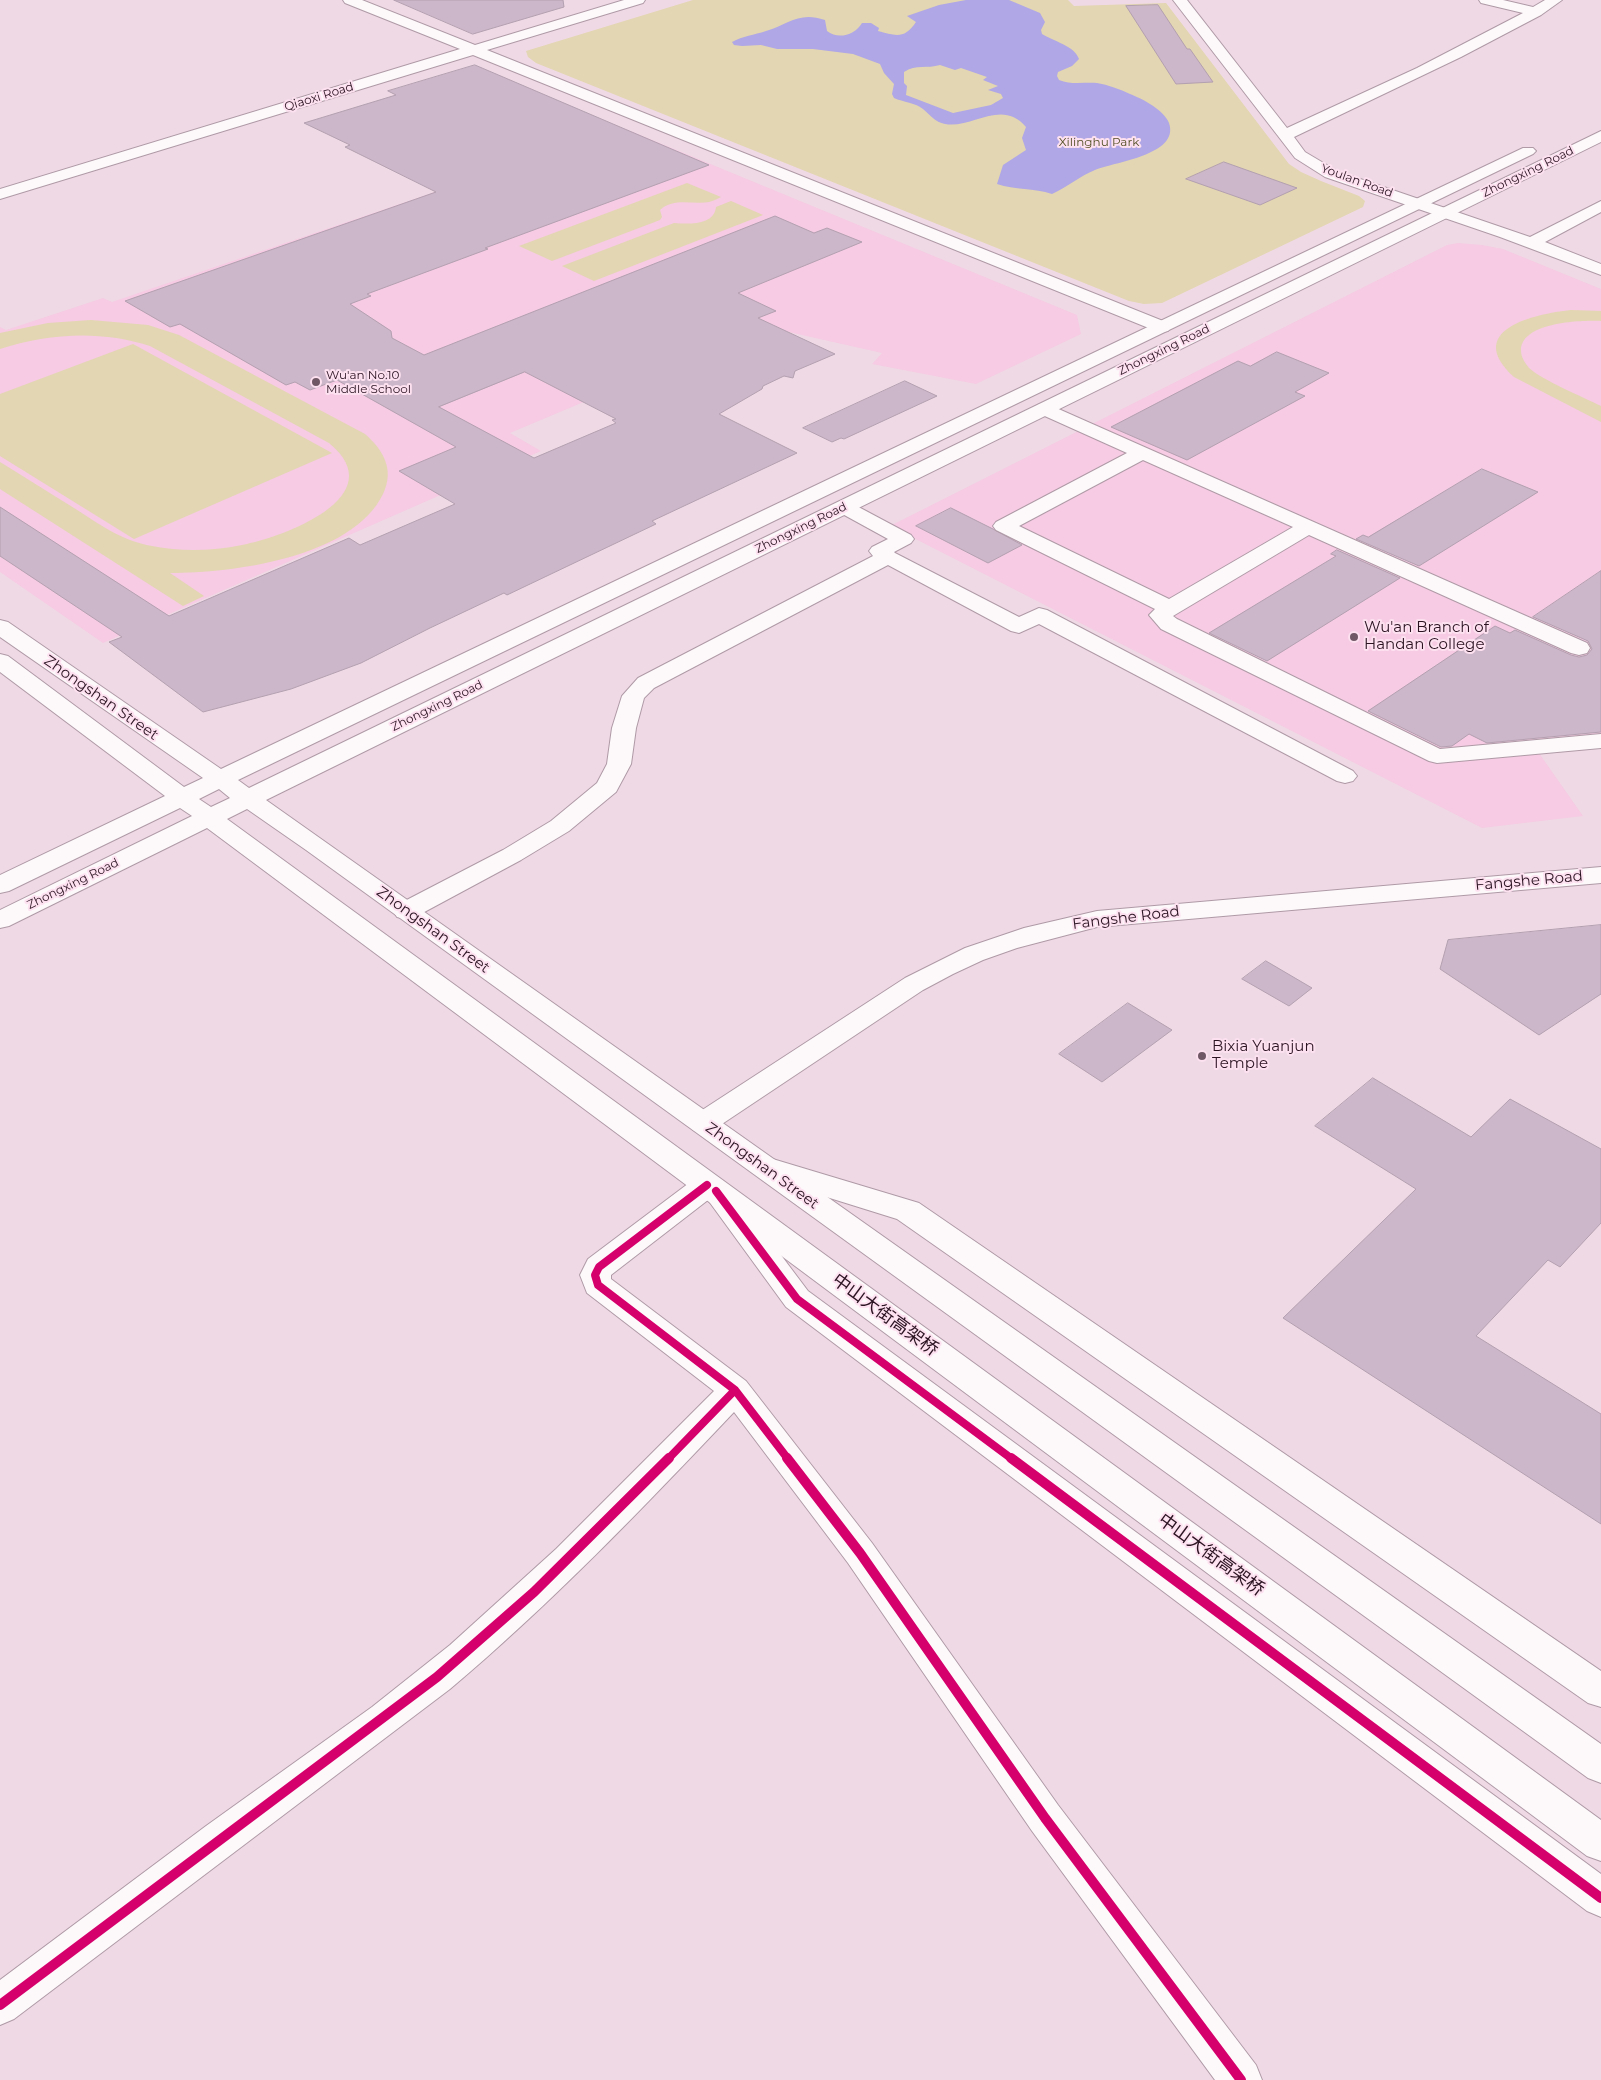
<!DOCTYPE html>
<meta charset="utf-8">
<style>
body{margin:0}
canvas{display:block;background:#efd9e5}
</style>
<canvas width="1601" height="2080"></canvas>
<script>
const ctx = document.querySelector('canvas').getContext('2d');
ctx.lineJoin = 'round';
function fillPath(path, color) { ctx.fillStyle = color; ctx.fill(path, 'evenodd'); }
function strokePath(path, color, width, dash) { ctx.strokeStyle = color; ctx.lineWidth = width; ctx.lineCap = dash ? 'butt' : 'round'; ctx.setLineDash(dash || []); ctx.stroke(path); }
function write(font, color, halo, rows, align = 'center') {
  ctx.font = font + ' Montserrat,"Noto Sans SC",sans-serif'; ctx.lineWidth = 4; ctx.setLineDash([]); ctx.textBaseline = 'middle'; ctx.strokeStyle = halo; ctx.fillStyle = color; for (const [text, x, y, turn = 0] of rows) {
    ctx.save(); ctx.translate(x, y); ctx.rotate((+turn || 0) * Math.PI / 180); ctx.textAlign = isNaN(turn) ? turn : align; if (halo) ctx.strokeText(text, 0, 0); ctx.fillText(text, 0, 0); ctx.restore();
  }
}
fillPath(new Path2D(`
 M623,128L1077,315L1081,334L976,384L872,364L882,353L784,331L769,324L510,433L541,451L103,643L0,572V327L6,330L103,298L112,302Z
 M1458,243L1482,245L1503,249L1601,289V747L1539,753L1583,816L1482,828L890,526L1447,245Z`), '#f6cbe3');
fillPath(new Path2D(`
 M693,0H1068L1074,6L1166,3L1289,164L1301,172L1321,181L1359,196L1365,201L1363,207L1162,303L1144,304L1129,301L536,63L528,57L526,51Z
 M687,183L721,197C717,199 713,201 709,202C693,205 674,197 660,210L662,217L660,220L552,261L519,246Z
 M731,201L763,215L594,281L562,266L674,223C688,224 714,226 716,207Z
 M1571,310L1601,311V321C1582,320 1520,322 1521,351C1521,357 1525,363 1529,368C1542,380 1583,397 1601,406V422L1514,377C1463,330 1534,314 1571,310Z
 M91,320L148,325L179,335L365,434C383,450 395,469 383,494C352,558 232,573 170,573L204,596L183,606L0,489V462C25,477 49,493 74,508C99,524 122,541 152,546C181,552 213,551 242,545C284,537 394,496 329,443L150,346C102,330 48,333 0,349V333L48,323Z
 M133,344L332,453L134,539L0,456V394Z`), '#e3d6b2');
fillPath(new Path2D(`
 M966,0H1009L1040,13L1045,22L1041,30L1042,34C1053,41 1075,46 1079,59L1072,66L1058,72L1057,76L1059,80C1071,85 1084,82 1097,83C1108,85 1120,89 1130,94C1143,99 1164,110 1169,123C1180,155 1114,162 1095,170C1080,176 1067,187 1052,194C1034,188 1015,190 997,184L1003,165L1026,150L1022,138L1026,127C1002,98 972,129 945,124C935,122 930,115 923,109C916,103 903,102 894,98L892,94L894,84L884,73L880,64L853,54L813,49H777L761,45L742,46L734,45L732,42C743,36 754,35 766,31C789,24 799,11 825,20L827,31C838,40 855,35 862,23H871L879,28L878,31C896,36 905,39 916,22L907,16L939,5ZM940,65L955,70L961,68L987,77L983,80L998,86L988,90L1001,94L1003,98L991,105L953,113L906,95L907,86L904,83V72C916,64 927,69 940,65Z`), '#afa7e6');
const building = new Path2D(`
 M394,0H563L564,7L473,34Z
 M1158,5L1187,49H1190L1213,82L1176,84L1126,6Z
 M475,65L709,165L485,248L488,249L367,294L371,296L350,304L391,331L392,338L424,355L775,216L814,233L827,228L862,242L738,293L776,311L758,318L835,354L795,371L793,378L784,376L763,386L762,389L719,414L797,453L652,521L656,524L507,595L504,593L430,628L361,663L291,689L203,712L109,642L122,637L0,556V507L169,616L349,538L360,545L455,504L399,471L456,447L337,380L310,390L295,382L286,385L180,324L170,327L125,301L436,192L345,147L350,145L304,123L396,95L388,91ZM525,372L616,419L612,420L616,423L534,458L439,407Z
 M1224,162L1297,188L1260,205L1186,179Z
 M1277,352L1329,373L1295,392L1305,396L1187,460L1111,427L1238,361L1250,366Z
 M905,381L937,396L844,439L841,438L832,442L803,428Z
 M1482,469L1538,492L1419,566L1356,539L1363,535L1368,537Z
 M951,508L993,529L1022,545L988,563L916,526Z
 M1337,550L1400,578L1267,661L1209,633L1336,556L1331,554Z
 M1601,571V732L1487,743L1469,734L1452,746L1441,747L1368,711L1495,626L1510,633L1515,630L1571,655L1579,657L1587,655L1592,649L1588,641L1533,617Z
 M1601,925V994L1539,1035L1440,969L1448,940Z
 M1266,961L1312,988L1289,1006L1242,979Z
 M1128,1003L1172,1030L1102,1082L1059,1054Z
 M1373,1078L1471,1137L1510,1099L1601,1149V1223L1560,1267L1548,1260L1476,1336L1601,1414V1524L1283,1318L1416,1189L1315,1126Z`);
fillPath(building, '#ccb6c9');
strokePath(building, '#b3a0b0', 1);
const minor = new Path2D(`
 M343,0H362L475,45L624,0H645L643,3L487,50L1168,323L1171,327L1168,331L1162,332L1156,331L473,55L0,199V189L460,49L345,3Z
 M1173,0H1187L1287,128L1417,68L1523,13L1481,3L1479,0H1503L1533,7L1545,0H1562L1541,15L1461,57L1294,137L1305,152L1337,171L1530,237L1601,201V212L1545,242L1601,264V275L1500,237L1325,177L1295,158Z
 M1045,403L1587,643L1590,648L1587,653L1579,655L1571,653L1309,535L1178,613L1173,616L1177,619L1440,749L1601,734V748L1437,763L1429,761L1161,629L1149,615L1155,609L996,530L993,526L996,522L1127,453L1038,413L1036,409L1038,405ZM1143,460L1293,527L1169,599L1019,526Z
 M844,501L851,503L911,535L914,539L911,543L894,552L895,553L1019,617L1039,608L1047,610L1353,771L1357,776L1353,781L1345,783L1337,781L1039,624L1019,633L1011,631L888,565L654,688L644,698L636,728L631,764L616,792L569,831L521,860L415,917L406,919L397,917L393,911L397,905L503,850L551,821L597,783L607,764L612,728L622,696L638,678L873,556L869,551L872,547L888,539L837,511L834,507L837,503Z
 M1601,867V883L1097,927L1017,948L983,960L953,974L923,990L713,1130L703,1133L693,1130L689,1123L693,1116L905,978L965,948L1024,928L1097,911Z
 M766,1157L919,1203L1601,1671V1707L1588,1703L897,1219L756,1175L751,1168L756,1161Z
 M707,1174L717,1177L722,1185L720,1188L732,1190L808,1291L1601,1874V1917L1587,1911L786,1307L708,1200L611,1275V1279L746,1381L872,1543L1058,1805L1256,2065L1262,2080H1215L1032,1831L848,1563L734,1412C643,1508 551,1604 450,1689L14,2019L0,2025V1980L206,1826L372,1707L450,1645L556,1549L714,1391L587,1293L580,1275L588,1259L697,1177Z`);
const major = new Path2D(`
 M1601,131V142L266,800L1601,1744V1783L1588,1778L306,850L247,809L227,819L1601,1820V1861L1587,1856L207,828L9,926L0,928V910L192,816L180,808L9,891L0,893V875L165,796L0,672V654L8,656L184,787L203,778L0,637V620L8,622L221,769L1523,148H1533L1536,151L1533,154L238,780L249,788ZM219,789L230,798L211,807L199,799Z`);
strokePath(minor, '#af9aa6', 2);
strokePath(major, '#af9aa6', 2);
fillPath(minor, '#fdf9fb');
fillPath(major, '#fdf9fb');
strokePath(new Path2D(`
 M707,1185L599,1267L595,1275L598,1285L735,1390L788,1459
 M716,1191L797,1299L1012,1459
 M668,1459L735,1390`), '#d6006c', 8);
strokePath(new Path2D(`
 M787,1458L860,1553L1045,1818L1241,2080
 M1011,1458L1601,1898
 M0,2005L437,1677L534,1592L669,1458`), '#d6006c', 10);
for (const [x, y, r, color] of [
 [316,382,5,"#705866"],
 [1354,637,5,"#705866"],
 [1202,1056,5,"#705866"]
]) { const dot = new Path2D(); dot.arc(x, y, r, 0, 2 * Math.PI); ctx.fillStyle = color; ctx.fill(dot); strokePath(dot, '#fde1f0', 2); }
write('12px', '#2b1322', '#fde1f0', [
 ["Qiaoxi Road",319,97,-17],
 ["Zhongxing Road",1528,172,-26],
 ["Youlan Road",1357,181,20],
 ["Zhongxing Road",1164,350,-26],
 ["Zhongxing Road",801,528,-26],
 ["Zhongxing Road",437,706,-26],
 ["Zhongxing Road",73,884,-26]
]);
write('12px', '#534f25', '#fde1f0', [
 ["Xilinghu Park",1099,142]
]);
write('12px', '#2b1322', '#fde1f0', [
 ["Wu'an No.10",326,375],
 ["Middle School",326,389]
], 'left');
write('15px', '#2b1322', '#fde1f0', [
 ["Wu'an Branch of",1364,628],
 ["Handan College",1364,645],
 ["Bixia Yuanjun",1212,1047],
 ["Temple",1212,1064]
], 'left');
write('15px', '#2b1322', '#fde1f0', [
 ["Zhongshan Street",101,698,35],
 ["Fangshe Road",1529,881,-5],
 ["Fangshe Road",1126,918,-7],
 ["Zhongshan Street",433,930,36],
 ["Zhongshan Street",762,1166,36]
]);
write('18px', '#2b1322', '#fde1f0', [
 ["中山大街高架桥",885,1315,36],
 ["中山大街高架桥",1211,1555,36]
]);
</script>
